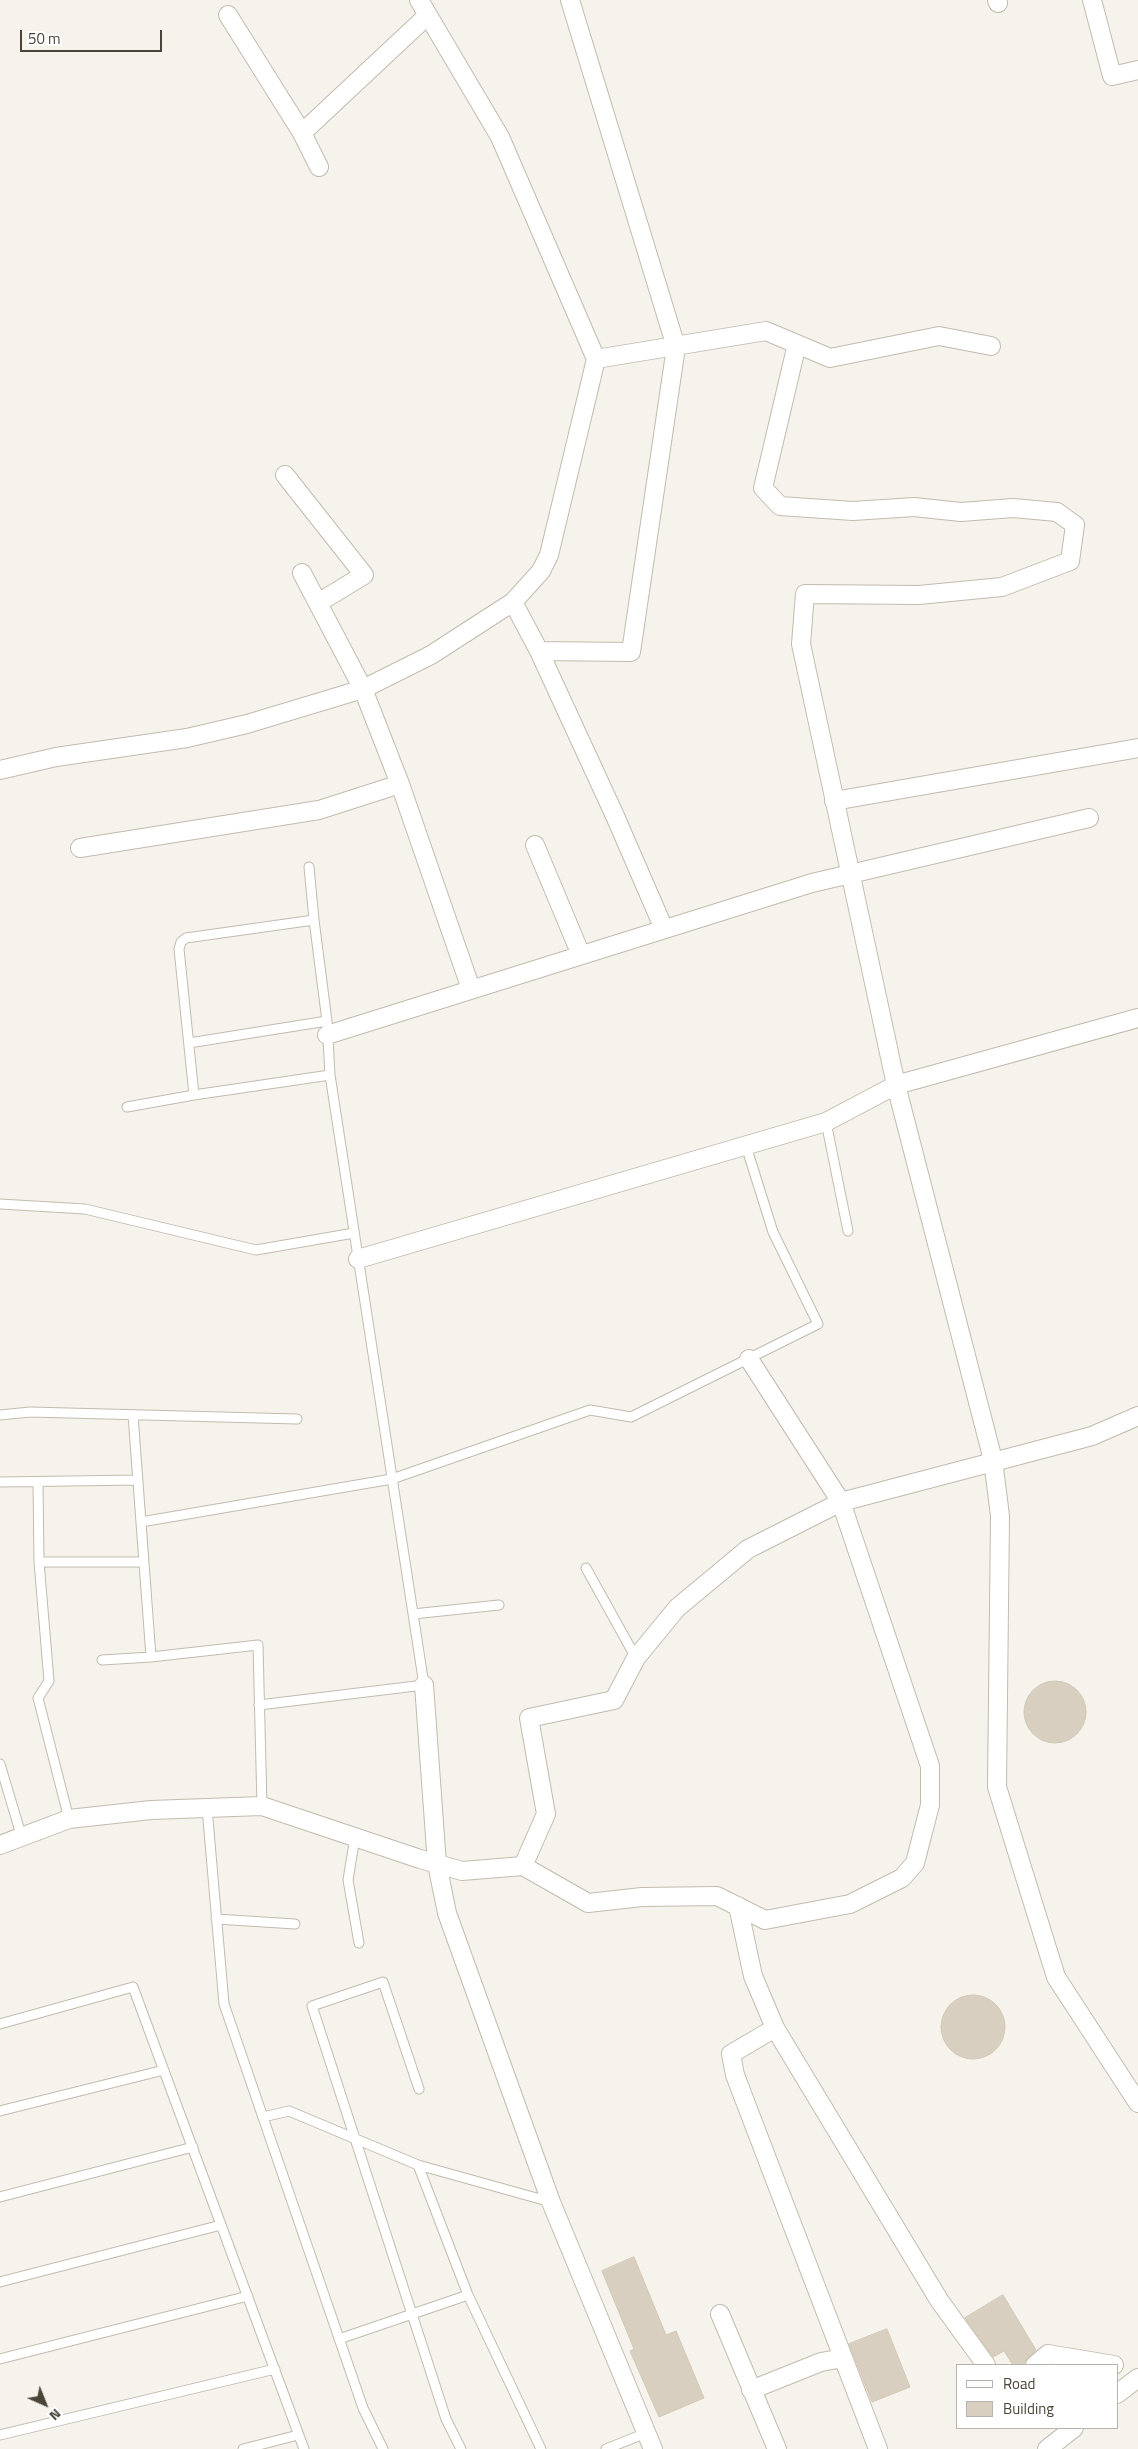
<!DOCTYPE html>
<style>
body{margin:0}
#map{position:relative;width:1138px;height:2449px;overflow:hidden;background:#f6f3ec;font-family:"Titillium Web",sans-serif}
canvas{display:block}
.legend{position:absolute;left:956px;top:2364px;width:162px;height:65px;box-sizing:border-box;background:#fff;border:1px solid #b7b4b0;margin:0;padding:6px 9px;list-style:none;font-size:15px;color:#4b4439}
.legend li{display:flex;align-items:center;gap:10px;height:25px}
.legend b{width:25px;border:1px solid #b7b4b0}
.north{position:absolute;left:20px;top:2379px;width:50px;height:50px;-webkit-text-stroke:4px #fff;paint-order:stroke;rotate:136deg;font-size:14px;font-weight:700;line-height:20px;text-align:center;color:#4b4439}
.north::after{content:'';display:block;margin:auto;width:18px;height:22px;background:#4b4439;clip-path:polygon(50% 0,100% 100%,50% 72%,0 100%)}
.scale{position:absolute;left:20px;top:30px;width:142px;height:22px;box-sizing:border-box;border:2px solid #4b4439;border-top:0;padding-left:6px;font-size:15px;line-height:18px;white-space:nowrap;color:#4b4439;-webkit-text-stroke:4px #fff;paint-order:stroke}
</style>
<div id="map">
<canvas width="1138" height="2449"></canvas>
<ul class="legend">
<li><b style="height:6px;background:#fff"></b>Road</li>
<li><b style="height:14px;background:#d8cfc1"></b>Building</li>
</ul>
<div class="north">N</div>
<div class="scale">50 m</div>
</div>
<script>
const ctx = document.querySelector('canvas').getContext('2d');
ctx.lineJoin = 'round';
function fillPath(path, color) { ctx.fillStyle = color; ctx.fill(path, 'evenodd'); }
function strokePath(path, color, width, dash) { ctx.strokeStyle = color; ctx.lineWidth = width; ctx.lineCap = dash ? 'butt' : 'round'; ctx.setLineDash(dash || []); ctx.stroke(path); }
const building = new Path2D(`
 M1024 1712a31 31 0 1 1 62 0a31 31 0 1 1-62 0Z
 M941 2027a32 32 0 1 1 64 0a32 32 0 1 1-64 0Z
 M634,2257L666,2335L676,2331L704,2398L659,2417L630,2351L634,2349L602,2271Z
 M1003,2295L1036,2350L1023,2365H1013L1004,2351L993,2357L965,2318Z
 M887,2329L910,2387L872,2402L849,2344Z`);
fillPath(building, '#d8cfc1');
strokePath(building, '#d3c7b4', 1);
const lane = new Path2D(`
 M309,867L314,920
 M189,1043L327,1021
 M127,1107L194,1095
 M826,1122L848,1231
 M0,1204L85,1209L256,1250L354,1233
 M0,1415L30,1412L297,1419
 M133,1415L151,1657
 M0,1482L138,1480
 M38,1483L39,1562L49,1681L38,1698L69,1819
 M141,1522L392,1479L590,1410L631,1417L818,1324L773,1232L746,1146
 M39,1562H144
 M586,1568L636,1658
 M413,1614L499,1605
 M102,1660L151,1657L258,1645L262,1806
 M259,1705L424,1685L330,1075L327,1021L314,920L186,938L181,942L179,949L194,1095L330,1075
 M0,1764L22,1838
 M207,1808L224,2004L363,2408L383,2449
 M355,1837L348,1880L359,1943
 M216,1919L295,1924
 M0,2024L133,1987L304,2449
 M419,2089L383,1982L312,2006L446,2419L461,2449
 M0,2111L164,2070
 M263,2117L289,2111L418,2165L551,2202
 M418,2165L468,2295L541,2449
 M0,2197L193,2147
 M0,2282L221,2225
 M339,2339L468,2295
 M0,2359L248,2296
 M0,2435L275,2369
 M243,2449L298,2435
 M606,2449L646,2433`);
const street = new Path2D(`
 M419,0L500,137L596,359L766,331L830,358L939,336L991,346
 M997,0L998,3
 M1092,0L1112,76L1138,70
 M228,15L302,133L319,167
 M302,133L428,15
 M797,344L763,488L780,506L853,511L914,507L961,512L1013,508L1057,512L1075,525L1070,561L1002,587L919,595L805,594L801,644L896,1085L993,1460L1000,1516L997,1787L1056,1977L1138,2103
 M285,475L364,575L318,603
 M302,573L363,689L400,784L471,989
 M513,602L539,651L631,652L676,347L570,0
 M539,651L615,816L664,929
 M0,770L56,757L187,738L247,724L363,689L431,655L513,602L541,571L549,555L596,359
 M834,801L1138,748
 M535,845L581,955
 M80,848L319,810L400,784
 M327,1035L812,883L1089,818
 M358,1259L826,1122L896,1085L1138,1018
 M424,1685L437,1864L447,1913L551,2202L653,2449
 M0,1845L69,1819L151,1810L262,1806L420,1859L462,1871L523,1866L588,1903L642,1897L717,1896L765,1920L850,1904L902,1878L915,1863L930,1805V1766L841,1502L749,1359
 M523,1866L546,1814L529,1718L614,1700L636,1658L677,1608L748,1549L841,1502L1092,1436L1138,1416
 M738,1906L753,1976L775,2028L939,2300L986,2365
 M775,2028L731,2054L735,2075L878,2449
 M720,2314L777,2449
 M1035,2365L1048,2354L1114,2365
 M751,2390L821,2362L843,2358
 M1117,2394L1138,2378
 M1047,2449L1074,2428`);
strokePath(lane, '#c2bbae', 11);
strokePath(street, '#c2bbae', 20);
strokePath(lane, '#fff', 9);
strokePath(street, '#fff', 18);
</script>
